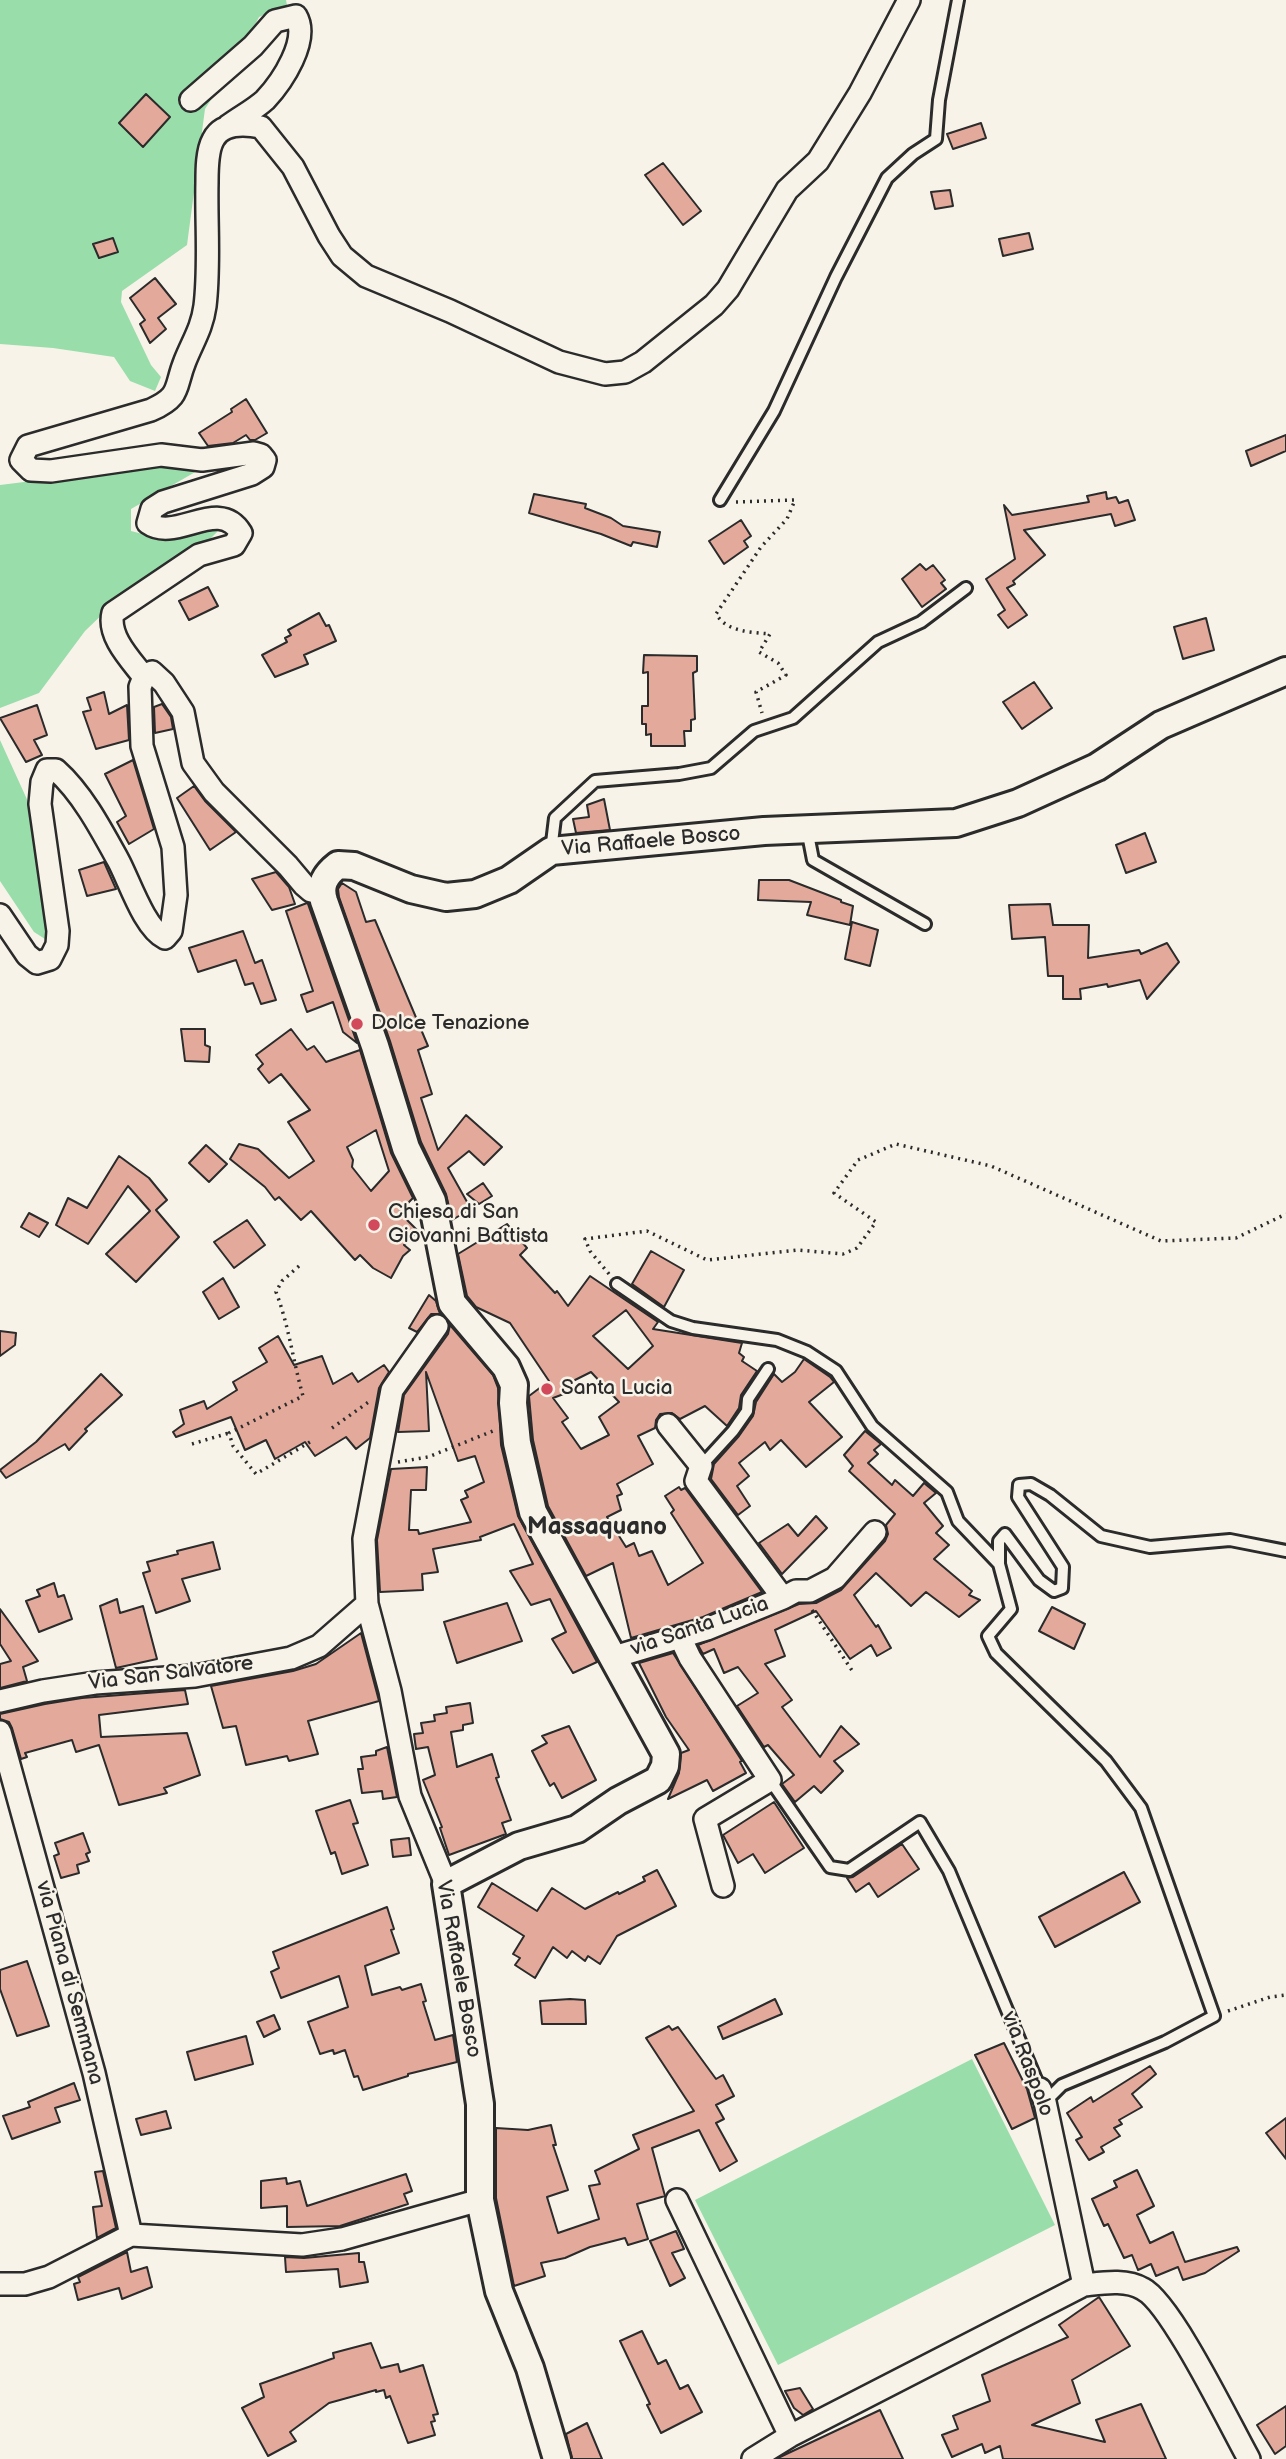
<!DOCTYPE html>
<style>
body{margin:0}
canvas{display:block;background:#f7f3e8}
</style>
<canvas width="1286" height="2459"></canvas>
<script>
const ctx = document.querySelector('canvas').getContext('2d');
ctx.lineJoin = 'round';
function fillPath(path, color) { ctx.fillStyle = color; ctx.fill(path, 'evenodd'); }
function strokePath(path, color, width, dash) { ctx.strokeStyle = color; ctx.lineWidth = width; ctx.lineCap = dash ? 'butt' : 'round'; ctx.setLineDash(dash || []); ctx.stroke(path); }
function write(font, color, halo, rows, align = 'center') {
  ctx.font = font + ' "Balsamiq Sans",sans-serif'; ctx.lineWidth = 5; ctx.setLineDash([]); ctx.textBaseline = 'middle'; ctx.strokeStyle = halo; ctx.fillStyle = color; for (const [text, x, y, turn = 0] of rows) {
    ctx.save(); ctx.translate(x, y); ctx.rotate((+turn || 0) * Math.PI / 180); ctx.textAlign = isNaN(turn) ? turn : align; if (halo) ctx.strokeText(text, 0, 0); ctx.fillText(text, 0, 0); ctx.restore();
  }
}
fillPath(new Path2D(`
 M0,0H286L287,5L259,17L241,53L205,109L187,245L122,291L121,302L151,365L161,377L155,391L130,381L114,357L53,348L0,344Z
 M177,463L197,471L131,509V531L158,538L212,525L221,528L207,542L183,554L152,574L110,607L85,631L39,693L0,708V485Z
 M0,740L30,806L50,934L45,939L34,932L0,881Z
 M972,2059L1055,2225L778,2365L695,2200Z`), '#99deaa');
const building = new Path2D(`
 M146,94L170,117L143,147L119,123Z
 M981,123L986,138L953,149L947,134Z
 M663,163L701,211L683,225L645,175Z
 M950,190L953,206L935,209L931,192Z
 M1029,233L1033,249L1003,256L999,239Z
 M113,238L118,252L99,258L93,244Z
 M155,278L176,304L158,318L166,329L150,343L140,324L145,320L130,298Z
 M246,399L267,433L255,440H250L246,435L233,443L208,446L199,433L232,412L231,409Z
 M1286,435V451L1251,466L1246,451Z
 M1106,492L1107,499L1116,497L1119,503L1128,500L1135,520L1115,526L1111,514L1024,530L1045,555L1013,581L1015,584L1007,588L1027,615L1008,628L998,615L1005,610L986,579L1015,559L1004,505L1012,515L1089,502L1087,496Z
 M534,494L586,504L585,508L611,518L623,526L660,532L657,547L633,542L631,546L601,534L529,513Z
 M741,520L751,536L744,541L748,547L724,564L709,541Z
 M920,564L926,570L933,565L945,580L941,583L946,589L922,607L902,579Z
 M208,587L218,606L189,620L179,601Z
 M319,613L326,626L329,625L336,641L304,655L308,664L275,677L262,655L287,642L285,638L291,635L288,630Z
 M1206,618L1214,650L1183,659L1174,627Z
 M644,655L697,656V671L693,673L695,719L691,720V731H684L685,746H651V734L646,735V724H642V706H648V672L643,673Z
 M1034,682L1052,708L1022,729L1003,702Z
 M104,692L109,714L127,705L129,740L96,749L83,712L91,710L87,698Z
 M162,704L171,717L173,729L155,733L154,707Z
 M37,705L47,735L34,740L42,755L26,762L0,718Z
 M133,760L154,829L129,844L117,822L126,816L105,774Z
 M194,786L205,801L236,832L210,850L177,798Z
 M604,799L610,830L576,833L573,819L589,817L587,805Z
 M1145,833L1156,862L1126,873L1116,845Z
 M104,862L116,889L87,896L79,870Z
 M276,872L289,887L295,904L272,910L252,879Z
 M759,880H789L841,900V902L853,906L850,925L807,915L811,902L758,900Z
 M342,883L356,892L366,922L375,920L428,1046L418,1050L432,1094L421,1098L438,1150L466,1115L502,1147L484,1165L469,1151L448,1168L471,1209L452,1220L446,1194L421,1142L390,1041L339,897L338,889Z
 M307,903L308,904L357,1043L343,1032L333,1002L307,1012L301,995L313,991L286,911Z
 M1050,904L1053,925H1089L1088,958L1139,950L1141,954L1167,943L1179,962L1147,999L1140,980L1108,987L1107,984L1080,989L1081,999H1063V976H1048L1045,937L1012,939L1009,905Z
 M852,922L878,930L870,966L845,959Z
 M243,931L255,963L262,960L276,1000L261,1004L253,983L245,985L236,960L198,972L189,948Z
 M181,1029H205V1045L210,1047L209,1062L185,1061Z
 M291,1029L307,1050L314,1046L326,1062L360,1050L391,1153L413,1198L399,1212L418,1231L404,1245L410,1250L403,1256L391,1278L373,1268L360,1255L355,1260L311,1211L301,1220L279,1197L275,1200L265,1187L230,1159L239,1144L258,1149L289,1178L314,1161L288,1122L310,1110L281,1074L269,1083L258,1069L263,1064L256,1055ZM376,1130L389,1171L371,1191L352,1167L353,1160L347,1147Z
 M206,1145L227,1164L209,1182L189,1163Z
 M119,1156L149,1178L167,1200L156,1210L179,1237L136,1282L106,1254L150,1211L128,1186L88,1244L56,1225L68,1198L87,1208Z
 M483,1183L492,1196L479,1204L467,1194Z
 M29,1213L48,1223L39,1237L21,1227Z
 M247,1220L265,1245L234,1268L214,1242Z
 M507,1224L527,1248L520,1255L555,1293L557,1291L568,1306L590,1276L658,1322L653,1329L742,1343L739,1353L744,1357L742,1361L757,1371L741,1395L739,1408L727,1426L705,1406L680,1419L672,1413L660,1414L656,1420L655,1428L638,1436L653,1464L617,1484L622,1494L617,1496L621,1510L607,1517L626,1547L634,1543L639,1556L652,1551L668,1585L703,1563L671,1513L674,1510L665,1496L679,1487L681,1490L685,1488L762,1592L703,1617L631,1638L613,1563L586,1576L548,1506L533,1440L529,1396L549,1381L510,1323L476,1307L467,1296L458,1254ZM626,1310L653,1346L628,1369L593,1336ZM591,1372L619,1402L599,1417L609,1435L581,1449L562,1422L568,1418L553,1398L569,1392L565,1385Z
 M651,1251L684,1270L664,1307L632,1284Z
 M223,1278L239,1307L219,1319L203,1292Z
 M429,1295L436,1301L440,1314H431L417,1332L409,1328Z
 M450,1325L493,1375L498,1388L501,1445L518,1516L597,1662L573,1673L552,1639L566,1632L550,1599L531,1605L510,1571L533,1564L514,1524L480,1537L481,1540L433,1549L438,1572L422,1574L423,1590L380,1592L377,1540L391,1469L427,1467L426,1490H411L409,1530H418L419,1534L471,1522L461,1500L468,1497L465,1491L484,1482L475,1456L458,1461L426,1372L429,1431L398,1432L404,1395L448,1334Z
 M0,1331L16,1333L15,1345L0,1356Z
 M278,1336L294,1365L322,1356L333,1384L352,1373L358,1382L384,1365L389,1372L379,1388L370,1438L356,1449L346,1437L315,1456L305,1442L275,1459L266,1440L245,1450L231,1417L176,1437L173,1432L184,1424L180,1410L204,1401L207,1409L237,1390L233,1382L267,1362L259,1348Z
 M804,1359L830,1377L834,1382L809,1402L842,1437L806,1467L781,1440L770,1450L765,1442L739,1463L749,1476L737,1486L750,1506L738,1515L711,1479L714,1464L739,1436L753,1416L756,1402L774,1374L782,1382L795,1372Z
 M101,1374L122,1395L85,1429L87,1431L69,1450L65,1444L6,1478L0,1470L36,1442Z
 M865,1431L881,1444L874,1450L878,1454L868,1463L892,1485L895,1480L913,1496L924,1483L936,1493L924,1503L943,1526L936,1533L949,1545L934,1559L972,1591L969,1595L980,1600L959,1617L926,1592L911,1606L876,1573L854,1595L876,1627L878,1625L891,1648L877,1656L871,1645L850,1659L816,1611L775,1630L785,1656L765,1664L792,1700L782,1707L820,1757L841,1726L859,1744L834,1761L843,1771L821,1793L814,1786L795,1802L782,1784L794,1775L768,1745L764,1747L737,1706L758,1693L738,1667L724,1673L714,1649L703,1654L698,1645L799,1604L816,1603L841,1590L885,1541L888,1534L886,1525L895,1514L849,1471L853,1466L844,1455Z
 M816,1516L827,1528L782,1574L759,1543L788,1524L798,1536Z
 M213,1542L220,1569L182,1579L190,1601L156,1613L143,1573L150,1571L147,1562L178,1554L177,1551Z
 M54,1583L58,1597L64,1595L72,1619L39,1632L26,1601L40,1596L37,1590Z
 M117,1599L120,1613L143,1606L157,1659L116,1668L100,1606Z
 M507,1603L522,1641L457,1663L444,1622Z
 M1052,1607L1085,1624L1074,1649L1039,1631Z
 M0,1609L38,1661L23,1667L27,1681L0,1688V1664L11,1661L0,1644Z
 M361,1633L379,1701L308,1721L318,1754L289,1761L287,1756L246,1765L236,1726L223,1728L211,1686L293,1671L316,1664Z
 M673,1653L742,1761L740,1762L746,1773L713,1791L707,1780L668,1799L679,1773L681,1753L689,1750L666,1717L639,1663Z
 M185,1690L188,1704L99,1715L101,1737L187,1733L200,1775L164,1788L167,1793L119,1805L99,1745L76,1752L72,1740L25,1753L27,1757L21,1759L12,1728L9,1722L0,1719V1714L45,1704L82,1698Z
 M470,1703L473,1723L463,1725V1730L451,1732L457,1767L492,1754L499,1777L496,1778L511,1820L502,1823L506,1834L449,1855L440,1828L442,1827L423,1780L435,1775L428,1747L416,1749L414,1734L423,1733L421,1723L435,1721L434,1715L447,1713L446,1707Z
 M569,1726L596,1780L562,1798L554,1783L550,1786L532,1751L547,1743L542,1736Z
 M387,1747L397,1797L383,1799L382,1791L362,1793L358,1769H363L361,1757L376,1755V1751Z
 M350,1800L358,1823L353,1824L368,1865L342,1874L335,1852L331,1854L316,1811Z
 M774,1802L804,1848L765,1873L753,1854L738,1863L723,1835Z
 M83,1833L90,1852L86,1854L89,1861L77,1865L79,1873L61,1878L54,1856L59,1854L55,1843Z
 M409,1838L411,1855L393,1857L391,1840Z
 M902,1844L919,1869L878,1897L869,1883L856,1892L847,1878L853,1877Z
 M657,1870L676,1906L617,1936L600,1964L588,1956L585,1961L572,1951L567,1958L553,1947L535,1978L515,1965L520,1958L513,1954L524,1936L478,1907L492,1883L537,1911L552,1888L585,1909L618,1892L619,1894L645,1881L643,1877Z
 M1124,1872L1140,1902L1055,1947L1039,1917Z
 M387,1907L394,1929L391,1930L399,1953L365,1966L372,1995L400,1987L402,1990L421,1984L426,2001L423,2002L435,2040L453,2035L457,2062L408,2074V2076L363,2090L358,2076L354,2077L345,2050L334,2054L333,2050L320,2054L308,2022L348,2007L339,1976L281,1998L271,1972L279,1968L273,1952Z
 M27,1961L49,2026L17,2036L0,1989V1970Z
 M570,1999L585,2000L586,2024H542L540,2001Z
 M775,1999L782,2014L723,2039L718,2027Z
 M274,2015L280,2029L264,2037L257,2022Z
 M669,2026L672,2030L678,2027L716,2079L723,2075L734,2096L716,2105L724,2119L716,2123L737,2161L720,2171L699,2130L652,2148L665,2196L637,2204L648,2239L628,2245L625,2238L590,2247L565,2258L541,2263L545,2276L514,2286L496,2198V2128L528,2130L551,2125L556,2145H553L568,2190L547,2197L558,2233L599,2219L589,2186L600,2184L595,2171L639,2149L633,2135L694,2111L646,2038Z
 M246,2036L253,2064L195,2080L187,2052Z
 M1004,2043L1027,2089L1035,2118L1012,2129L975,2055Z
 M1150,2066L1156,2074L1132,2094L1142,2107L1119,2120L1122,2124L1114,2128L1120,2136L1101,2147L1104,2152L1089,2160L1076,2140L1082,2137L1067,2113L1091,2097L1093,2102Z
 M74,2083L80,2100L55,2108L60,2122L12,2139L3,2116L30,2107L28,2102Z
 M166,2111L171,2128L141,2135L136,2119Z
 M1286,2118V2159L1266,2133Z
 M1137,2170L1154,2206L1137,2215L1150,2243L1173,2232L1185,2262L1237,2247L1239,2251L1205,2273L1183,2280L1178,2267L1156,2276L1151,2264L1138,2270L1132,2255L1124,2258L1108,2224L1104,2226L1092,2199L1117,2187L1114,2181Z
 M103,2171L116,2228L97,2238L93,2207L102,2206L95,2172Z
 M406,2174L412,2191L404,2194L408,2204L340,2226L287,2227V2206L261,2208V2181L286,2178L287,2184L300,2181L307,2206Z
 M676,2231L684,2249L672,2253L685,2278L670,2286L650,2241Z
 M127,2252L131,2272L147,2267L152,2287L122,2299L119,2288L78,2300L74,2284L80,2282L78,2277Z
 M359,2253V2262H364L368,2282L340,2287L338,2269L286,2272L285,2257L304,2258Z
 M1099,2297L1130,2346L1072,2380L1080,2403L1032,2425L1105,2442L1096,2420L1141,2404L1166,2459H1003L1000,2446L985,2453L982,2444L952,2457L942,2435L958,2429L953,2416L990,2401L982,2375L1068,2337L1059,2325Z
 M642,2331L658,2364L666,2360L680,2389L688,2385L702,2412L661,2433L647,2405L650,2404L620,2341Z
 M371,2343L381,2368L398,2364L400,2372L423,2365L438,2414L433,2415L435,2421L431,2422L435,2435L408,2443L390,2396L386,2398L384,2390L376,2392V2390L329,2403L290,2432L296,2441L268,2456L242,2408L264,2397L260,2384L334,2358L333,2353Z
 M800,2388L813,2409L803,2415L794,2408L785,2391Z
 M1286,2406V2446L1275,2454L1257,2425Z
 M880,2410L903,2459H778L780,2457Z
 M587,2423L602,2459H572L566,2434Z`);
fillPath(building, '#e3aa9c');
strokePath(building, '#2b2b2b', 2);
const service = new Path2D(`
 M720,500L774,411L836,277L887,178L913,154L936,139L939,100L958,0
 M807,829L813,860L925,924
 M551,851L555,818L595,781L679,774L711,768L754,731L793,718L878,642L921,622L966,588
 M617,1284L671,1321L693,1328L777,1340L807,1352L836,1371L872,1426L947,1492L958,1521L999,1564L1011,1609L988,1636L996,1653L1106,1761L1141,1808L1214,2016L1165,2042L1062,2085L1045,2102
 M701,1466L733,1431L747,1411L748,1399L768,1369
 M999,1564V1541L1005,1534L1039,1580L1054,1591L1062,1588L1063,1567L1018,1497L1019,1485L1031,1484L1050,1495L1101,1536L1150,1547L1230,1540L1286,1551
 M770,1780L830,1867L849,1870L920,1822L949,1871L1040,2089`);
const minor = new Path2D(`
 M191,100L253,46L275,21L296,16C310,40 282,82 265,100C254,110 240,117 228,126
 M144,677C131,660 107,636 113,613L199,555L234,545L241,533C219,496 176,543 148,523L152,509L163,502L252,474L263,467L265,460L261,455L254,453L202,460L161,455L51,471L31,470L21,460L28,446L151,410C182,396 174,388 185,361C193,341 202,328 205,306C210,265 206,223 207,182C207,170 207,151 213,140C222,122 245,124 261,127L293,167L329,236L342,256L366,276L450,311L559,362L605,374L625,372L643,362L714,305L728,289L787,190L818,161L860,93L909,0
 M0,915L27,955L37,963L50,959L57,945L58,931L40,804L42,782L47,770H56C82,793 101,829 118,860C129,880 144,928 165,938L171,931L176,895L173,847L142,746L140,687L144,677L152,672L164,683L183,712L193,763L214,792L288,866L304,885L311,891L322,893
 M437,1326L392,1390L364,1539L367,1604L390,1691L410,1796L446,1884
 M783,1598L796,1591H810L835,1578L875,1532
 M680,1637L690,1658L770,1780L705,1819L723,1886
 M614,1657L707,1629L783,1598L696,1481L701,1466L668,1425
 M0,1701L43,1691L95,1683L195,1676L291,1658L319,1646L367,1604
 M0,1732L94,2073L131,2235
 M677,2200L790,2436
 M0,2284H25L49,2277L131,2235L302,2245L342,2239L480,2200
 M1084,2285C1103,2283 1126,2279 1143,2289C1171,2303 1230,2425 1249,2459
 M753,2459L790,2436L1084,2285L1045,2102L1040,2089`);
const tertiary = new Path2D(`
 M557,2459L530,2368L499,2291L480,2200V2104L446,1884L519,1846L577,1829L618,1801L658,1780L665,1766L666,1754L533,1512L517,1443L513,1403L514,1385L506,1367L452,1303L432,1201L406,1148L375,1046L324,901C319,885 325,875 338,865L354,866L411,889L446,897L475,894L509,880L551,851L764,831L956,823L1018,803L1097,767L1161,725L1286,671`);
strokePath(service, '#2b2b2b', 16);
strokePath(minor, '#2b2b2b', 26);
strokePath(tertiary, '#2b2b2b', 32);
strokePath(new Path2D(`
 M736,502L795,500L787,519L761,547L716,614C727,632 750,632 770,634L759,652L778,663L786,675L756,692L762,713
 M299,1266L282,1281L276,1292C289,1326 293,1361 303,1396L229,1433L233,1446L256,1474L310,1442
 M609,1274L590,1251L585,1239L647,1231L707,1260L798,1250L843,1254L857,1248L876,1222L834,1193L858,1160L896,1144L991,1166L1161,1241L1236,1238L1286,1214
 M332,1428L370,1401
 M192,1444L229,1433
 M398,1462L428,1457L493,1431
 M812,1610L853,1672
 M1228,2011L1270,1997L1286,1995`), '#2b2b2b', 3.5, [2, 5]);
strokePath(service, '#f7f3e8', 10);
strokePath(minor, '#f7f3e8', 21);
strokePath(tertiary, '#f7f3e8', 26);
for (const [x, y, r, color] of [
 [357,1024,7,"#d1495b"],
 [374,1225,7,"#d1495b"],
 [547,1389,7,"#d1495b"]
]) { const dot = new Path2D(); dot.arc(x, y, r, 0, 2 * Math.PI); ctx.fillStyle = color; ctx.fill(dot); strokePath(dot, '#f7f3e8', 2.5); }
write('21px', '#2b2b2b', '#f7f3e8', [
 ["Via Raffaele Bosco",651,842,-5],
 ["via Santa Lucia",700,1627,-19],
 ["Via San Salvatore",171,1674,-7],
 ["Via Raffaele Bosco",458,1969,80],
 ["via Piana di Semmana",69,1983,75],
 ["via Raspolo",1027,2064,69]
]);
write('21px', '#2b2b2b', '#f7f3e8', [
 ["Dolce Tenazione",371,1024],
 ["Chiesa di San",388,1213],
 ["Giovanni Battista",388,1237],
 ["Santa Lucia",561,1389]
], 'left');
write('bold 24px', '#2b2b2b', '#f7f3e8', [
 ["Massaquano",597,1528]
]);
</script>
